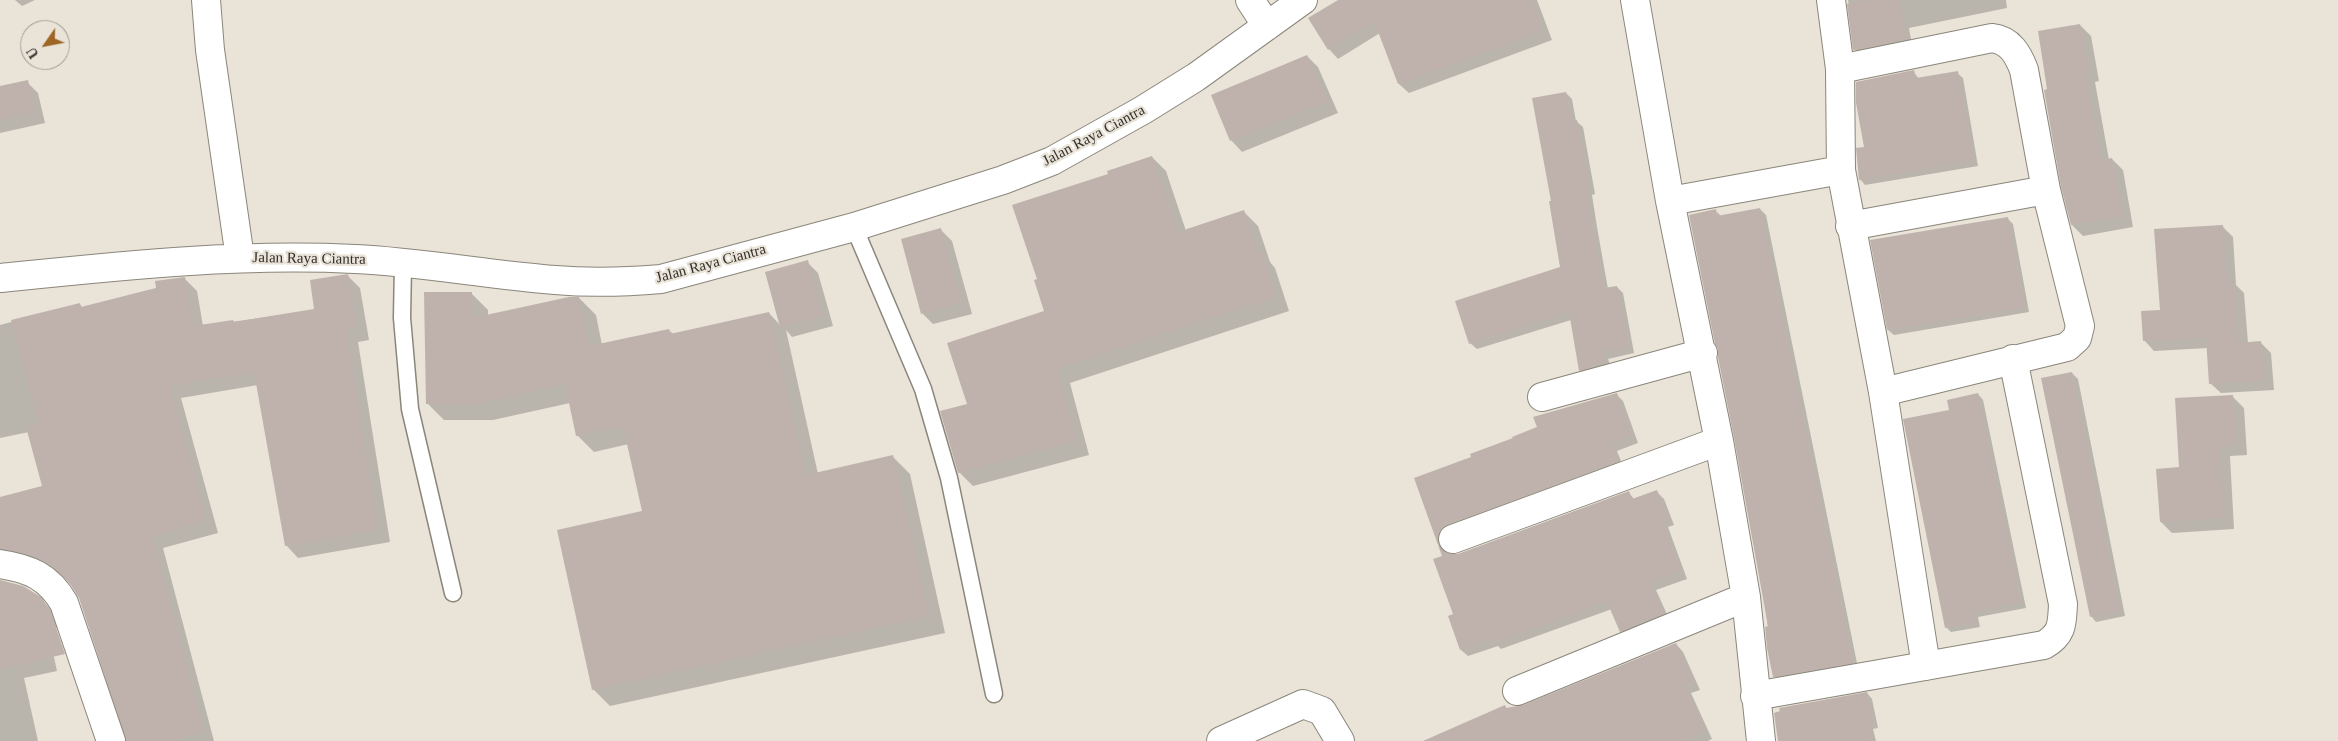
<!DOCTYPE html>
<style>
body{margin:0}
#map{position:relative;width:2338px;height:741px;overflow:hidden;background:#e9e3d8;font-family:Georgia,serif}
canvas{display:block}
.north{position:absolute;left:20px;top:20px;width:50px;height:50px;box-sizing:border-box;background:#e9e3d8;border:1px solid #9f9b92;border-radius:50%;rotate:237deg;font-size:14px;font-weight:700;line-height:20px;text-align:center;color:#312f2a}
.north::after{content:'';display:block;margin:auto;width:18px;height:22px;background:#9f6525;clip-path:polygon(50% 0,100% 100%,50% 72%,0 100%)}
</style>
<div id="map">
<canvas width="2338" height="741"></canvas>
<div class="north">U</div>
</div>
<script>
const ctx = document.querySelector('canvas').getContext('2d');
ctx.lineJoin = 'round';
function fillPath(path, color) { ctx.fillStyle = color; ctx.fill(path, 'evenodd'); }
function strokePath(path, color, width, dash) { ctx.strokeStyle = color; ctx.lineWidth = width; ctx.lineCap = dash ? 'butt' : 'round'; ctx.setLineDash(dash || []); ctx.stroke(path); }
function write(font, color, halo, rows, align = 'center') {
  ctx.font = font + ' Georgia,serif'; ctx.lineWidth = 4.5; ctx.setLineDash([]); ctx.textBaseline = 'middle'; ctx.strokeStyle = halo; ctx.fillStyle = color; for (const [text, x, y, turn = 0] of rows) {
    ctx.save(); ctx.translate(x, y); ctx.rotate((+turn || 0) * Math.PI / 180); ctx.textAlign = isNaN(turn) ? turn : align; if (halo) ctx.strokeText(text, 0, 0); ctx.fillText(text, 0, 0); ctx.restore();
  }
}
fillPath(new Path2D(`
 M15,0H35L22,6Z
 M1341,0H1537L1552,40L1409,93L1399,84L1380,33L1338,59L1329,49Z
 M1848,0H2006L2007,8L1909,28L1912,45L1860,55L1855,50Z
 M2080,25L2091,36L2099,81L2095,82L2109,160L2112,159L2123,170L2133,227L2083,236L2072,225L2049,90Z
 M1307,56L1318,67L1338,113L1242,152L1231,140Z
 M1913,71L1919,79L1957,73L1963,78L1978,166L1865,185L1860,179L1865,148Z
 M27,82L38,93L45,123L0,133V87Z
 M1566,93L1572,99L1576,121L1583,127L1595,194L1592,195L1597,227L1608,289L1617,287L1623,293L1634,353L1608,359L1612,370L1587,376L1580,370L1571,320L1477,349L1470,343L1561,268L1553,202Z
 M1152,157L1166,171L1186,231L1244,212L1258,226L1270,262L1275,268L1289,311L1070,383L1089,455L973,486L959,472L968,405L1046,312L1038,280L1109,174Z
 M1760,209L1766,215L1858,668L1780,682L1774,676L1716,211L1722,217Z
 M2007,218L2013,224L2029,312L1894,335L1888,330L1872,241Z
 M2222,226L2233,237L2236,285L2244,293L2248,343H2261L2271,353L2274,390L2221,393L2210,383L2208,348L2154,351L2144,340L2161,311Z
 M941,230L952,241L972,314L933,324L922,313Z
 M807,262L818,273L833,326L792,337L786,330L818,474L893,457L910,474L945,633L610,706L593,689L644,512L629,444L594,452L577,435L570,403L493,420H444L427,403L471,293L488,310V316L579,298L596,315L602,345L669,330L673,334L769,313L781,326Z
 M348,276L360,288L369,340L358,342L390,542L298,558L286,545L258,385L181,398L218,533L163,548L214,741H127L84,605L69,582L58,573L39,565L0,568V498L43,486L29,432L0,438V325L79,304L83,308L158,289L184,278L197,291L203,326L316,310Z
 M2072,373L2078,379L2125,616L2096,622L2091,616Z
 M1616,394L1623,401L1638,443L1617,451L1624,469L1444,543L1445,552L1459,555L1628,492L1635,500L1657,492L1664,499L1674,525L1668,527L1687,579L1656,590L1670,621L1628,638L1621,631L1612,609L1501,649L1498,646L1468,656L1461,650L1449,617L1455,615L1443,556L1415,479L1472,457Z
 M1978,394L1983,400L2026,608L1978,617L1980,627L1951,632L1946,627L1951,411Z
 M2233,397L2244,408L2247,455L2230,456L2234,529L2172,533L2161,522L2181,469Z
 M0,581L40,598L53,612L62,626L48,630L57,671L24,678L38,741H0Z
 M1676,644L1683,652L1700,690L1691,693L1712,739L1708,741H1479L1505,706L1507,709L1523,707Z
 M1867,693L1872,699L1878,728L1873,729L1876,741H1780L1782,712Z`), '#0003');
fillPath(new Path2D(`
 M1338,0H1532L1543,31L1398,84L1374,21L1328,50L1308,18Z
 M1867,0H1899L1908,39L1853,50L1847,4Z
 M2080,24L2089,71H2085L2101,160L2112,158L2123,216L2071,225L2061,187L2044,90L2047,89L2038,31Z
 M1307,55L1328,102L1230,141L1211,95Z
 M1914,70L1916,78L1958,71L1974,160L1859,180L1856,148L1864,147L1856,103V82Z
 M28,80L35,112L0,120V86Z
 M1566,92L1572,121L1577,120L1583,151L1589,188L1587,189L1591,220L1604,288L1617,286L1629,347L1602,352L1606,363L1579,371L1569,312L1469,344L1455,301L1560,267L1549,201H1551L1532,98Z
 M1152,156L1178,232L1244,210L1258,253L1262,252L1276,297L1057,369L1076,441L958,473L940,411L967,404L947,343L1044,311L1034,280L1037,279L1012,205L1108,174L1107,171Z
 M1760,208L1853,663L1773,677L1767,648L1765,627L1768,626L1734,438L1718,357V349L1715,344L1689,215L1716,209L1717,216Z
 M2008,217L2025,307L1887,330L1870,240Z
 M2223,225L2227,282L2234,281L2238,343L2261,341L2264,381L2209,384L2206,338L2143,341L2141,311L2160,310L2154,229Z
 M941,228L961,303L921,314L901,239Z
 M808,260L822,316L780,327L765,272Z
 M348,274L357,328L346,329L378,530L285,546L254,372L170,386L206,521L152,536L204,732L170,741H126L79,598L71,585L55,569L44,561L24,553L0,549V497L42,486L26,427L39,424L11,320L80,303L81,307L156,288L155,281L185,277L193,326L233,320L234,322L314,309L310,280Z
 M424,292H472V318L569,297H579L589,346L669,329L670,334L769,312L806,475L893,455L929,616L592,690L557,530L642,511L623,426L576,436L565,384L476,404H426Z
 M2072,372L2120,611L2090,617L2041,378Z
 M1617,393L1632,436L1611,444L1618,462L1448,524L1441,529L1438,536V544L1443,551L1451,554H1458L1629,491L1632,499L1657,490L1668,518L1662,520L1681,572L1650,583L1664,614L1620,632L1607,602L1493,643L1492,639L1460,650L1448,616L1453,614L1433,559L1442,556L1414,478L1471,457L1470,454L1513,438L1512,437L1537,427L1533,417Z
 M1978,393L2021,602L1974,612L1976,622L1945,628L1903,419L1949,410L1947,400Z
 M2233,395L2237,445L2220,446L2224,518L2160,522L2156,469L2179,467L2175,398Z
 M0,580L23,586L41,597L50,610L65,654L0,669Z
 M1676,643L1693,682L1684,685L1705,731L1683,741H1423L1505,705L1506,708L1523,705Z
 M1867,692L1874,723L1869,724L1872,741H1778L1774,713L1780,711L1779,708Z`), '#bfb2ac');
const lane = new Path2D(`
 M854,227L923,389L949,478L994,694
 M403,264L402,318L410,409L453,593`);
const street = new Path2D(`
 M206,0L210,50L240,258
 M1250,0L1267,26
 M1635,0L1670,201L1719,441L1746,597L1761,741
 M1831,0L1840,69L1841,170
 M1840,69L1992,38C2010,40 2018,54 2024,70L2046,190L2080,326L2077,338L2067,347L1883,392
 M1670,201L1841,170L1883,392L1926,666
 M1850,226L2046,190
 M0,278C118,266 236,253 355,259C422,262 488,275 555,280C589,283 626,282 661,279L854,227L1003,180L1052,161L1143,110L1196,77L1303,0
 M1542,397L1703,353
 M1453,539L1719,441
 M0,564C29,568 49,577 64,603L111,741
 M1517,691L1746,597
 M1755,696L2044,645C2063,634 2062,623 2063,604L2013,359
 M1221,741L1303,704L1322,711L1340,741`);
strokePath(lane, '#8b867b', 19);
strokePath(street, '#8b867b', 30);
strokePath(lane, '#fff', 16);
strokePath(street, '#fff', 28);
write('15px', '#312f2a', '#e9e3d8', [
 ["Jalan Raya Ciantra",1094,136,-28],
 ["Jalan Raya Ciantra",309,259,1],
 ["Jalan Raya Ciantra",711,264,-15]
]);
</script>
